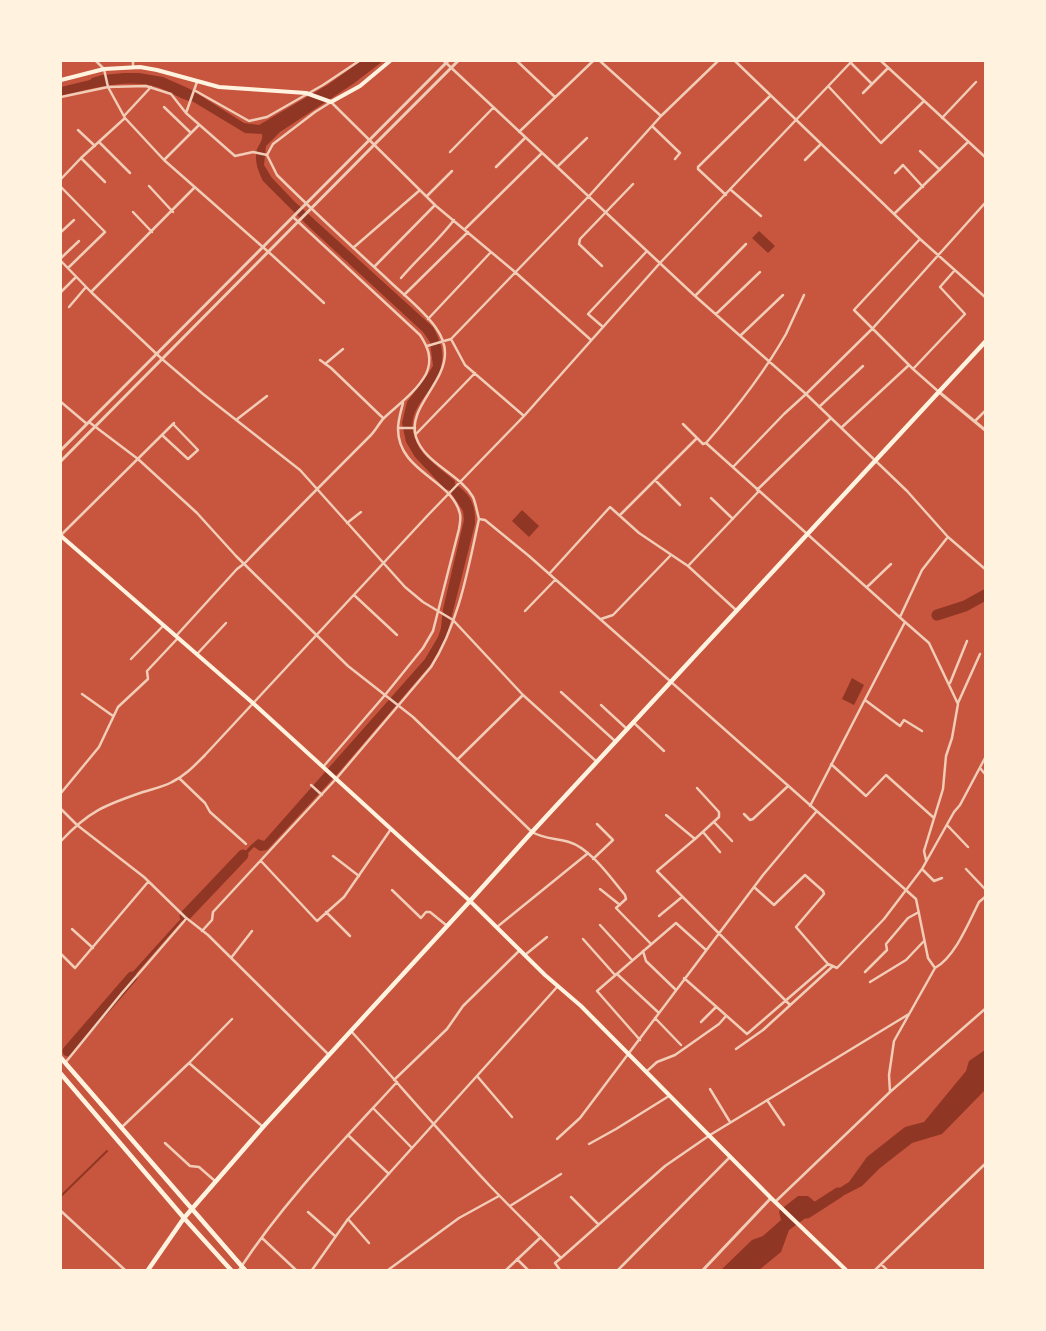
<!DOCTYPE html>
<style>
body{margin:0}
#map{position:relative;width:1046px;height:1331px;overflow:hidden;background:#c8553d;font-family:Lora,serif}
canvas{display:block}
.frame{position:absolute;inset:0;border:62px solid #fff3e0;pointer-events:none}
</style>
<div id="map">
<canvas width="1046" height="1331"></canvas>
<div class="frame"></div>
</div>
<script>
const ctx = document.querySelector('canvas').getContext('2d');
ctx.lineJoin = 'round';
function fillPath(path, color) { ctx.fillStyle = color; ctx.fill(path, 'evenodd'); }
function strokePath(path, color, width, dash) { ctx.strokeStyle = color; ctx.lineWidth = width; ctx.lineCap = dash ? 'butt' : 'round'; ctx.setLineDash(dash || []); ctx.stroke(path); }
fillPath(new Path2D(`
 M361,61H383L353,84L280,132L266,146L264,165L272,178L295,202L433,327C440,340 445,352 441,367C436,391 408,405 413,432C415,440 418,447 423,453C432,463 444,472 455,481V484C471,494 476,506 475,524L447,635L432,663L340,771L267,850L260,851L254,847L181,922L73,1046L71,1045L92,1017L176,924L252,844L258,839L264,841L425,659L438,637L441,628L443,609L464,520L463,511L449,490L445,489L415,457L406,442L402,423L407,402L426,377L433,366L430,342L423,332L308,226L263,181C258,171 254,160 257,149C260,143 263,140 262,134L245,133L192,101C185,102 164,88 153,86C123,79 91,89 61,96V87L90,80L92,78L102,75L125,73H139L163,77L190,89L244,123L259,125L329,84Z
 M759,231L775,246L768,253L752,238Z
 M522,510L539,526L529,537L512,521Z
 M852,678L864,685L854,705L842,699Z
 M985,1050V1090L942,1134L912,1143L880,1168L862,1186L821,1207L789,1230L781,1252L759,1270H721L752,1240L763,1236L781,1220L779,1211L798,1196H808L821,1207L830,1194L849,1182L867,1157L905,1127L924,1122L966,1071L969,1061Z`), '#8f3625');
strokePath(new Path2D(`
 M61,1196L107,1151`), '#8f3625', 2);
strokePath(new Path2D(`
 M937,615L965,606L985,595
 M185,916L243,855
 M68,1051L132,977
 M807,1213L838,1193`), '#8f3625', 11);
strokePath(new Path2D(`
 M96,61L104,69L108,87L125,118L164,160L273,256L324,303
 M444,61L695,296L806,394L907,491L948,537L985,569
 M517,61L555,97
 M600,61L661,116
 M735,61L920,239L985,297
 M881,61L985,157
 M851,63L872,84
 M133,67V61
 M197,82L186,113L235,156L253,152L267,155
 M829,87L881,143L924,101
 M194,90L249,121L267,117L323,85L359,61
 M863,93L888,68
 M61,97L108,87L146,86L171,94L186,113
 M164,107L191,133
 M124,116L151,87
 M942,118L976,82
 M652,126L680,153L675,159
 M78,130L95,146
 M519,132L593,61
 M99,142L130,173
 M920,151L940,170
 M450,152L493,108
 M267,155L277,175C312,210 349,244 385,277C401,293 424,310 436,328C441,335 445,345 445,353C445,384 407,408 416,437C425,464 459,473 473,497C476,504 477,512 479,519L485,520L529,556L916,899L928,958L935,968
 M267,155L273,144L315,112L331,102L436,206L515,272L591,340
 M81,158L105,182
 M164,160L199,125
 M805,160L821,144
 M496,167L525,138
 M557,167L587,138
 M895,173L903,165L923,187
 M61,179L81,158L125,118
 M149,186L173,212
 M61,187L105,232L68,268
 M731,190L761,216
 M726,195L698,169V167L770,96
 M427,196L452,171
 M133,212L152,232
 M894,214L968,142
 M465,229L542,153
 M61,232L74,220
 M920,239L854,310L913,369L939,392
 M353,248L420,190
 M61,258L79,241
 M61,261L91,292L162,359L203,394L300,470L405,587L423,602L453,620L523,695L597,762
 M602,266L579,244L580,239L633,184
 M374,267L435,205
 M401,278C418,258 438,241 454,220
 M61,292L76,277
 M91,292L195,187
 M404,295L468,232
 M695,296L746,244
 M69,307L86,287
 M716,314L760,272
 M428,319L491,252
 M603,327L588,314L647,251
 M740,336L783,295
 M451,339L465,365L524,416
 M427,346L451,339L589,196L661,116L718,61
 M320,360L331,368L383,418
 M325,364L343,349
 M913,369L965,314L940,287L955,270
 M61,402L87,424
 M819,407L863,366
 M236,420L267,396
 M975,421L985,411
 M89,422L138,459L197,513L236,556L348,666L413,717L532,832C544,839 556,838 569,842C590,848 611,878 625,895L626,899L616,908L651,944
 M399,428H415
 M841,428L909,365
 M416,434L475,373
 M162,435L188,459L198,450L173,424
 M697,438L703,444L706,443L905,622L929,643L958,704L952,738L946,756L943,789L924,851L926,860
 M706,443C735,410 764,373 786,334C792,321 798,308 804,295
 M733,467L784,414L806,394L873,328L985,203
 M655,480L680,505
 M757,490L831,418
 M711,498L733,519
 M620,515L697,438L683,424
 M347,523L361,512
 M61,535L174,423
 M688,566L759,491
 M549,574L610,507L639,533L688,566L736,610
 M867,587L891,564
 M354,595L397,635
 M525,611L555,580
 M900,617L922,570L947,538
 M601,619L613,615L670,556
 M176,636L237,569L245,563C286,520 328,478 370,436C376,430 379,423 384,418C399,404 416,392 426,374C433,359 428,347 420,335L293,217
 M197,654L226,623
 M131,659L163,626
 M950,683L967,641
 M561,692L615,741
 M82,694L113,716
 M865,700L900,726L904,720L922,731
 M958,703L980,654
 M601,705L627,729
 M633,722L664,751
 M458,759L523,695
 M831,764L866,796L886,775L934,818
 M323,767L385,695L423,648L433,631L459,529C460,524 461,519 460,514C452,479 398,472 398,429C398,420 401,411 403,403
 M980,768L985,774
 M179,778L205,803L210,812L246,844
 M311,785L322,795
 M61,793L99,747L118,707L148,679L147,671L178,638
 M810,806L905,622
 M61,809L77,825L144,877L185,917L208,935L328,1054
 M744,814L750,820L753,819L788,786
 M666,815L695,839L657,871L790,1005
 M714,822L732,841
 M947,825L968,847
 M703,832L720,852
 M695,839L719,817V812L697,788
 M61,841C89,811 105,805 143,792C153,789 163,787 172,782C185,776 195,765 205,755L429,514L524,416L660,263L852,61
 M333,856L359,876
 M593,859L613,840L597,824
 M261,861L317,921L344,897L391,829
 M922,869L934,881L942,878
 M966,869L985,889
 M754,887L774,905L805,875L823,891L824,894L796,927L828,964
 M600,889L620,905
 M392,890L421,918L426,912H430L446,925
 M326,912L350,936
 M659,916L682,897
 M600,925L632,960
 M497,927L587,854
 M72,929L93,948
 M202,931L212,920L213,912L336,779L431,667C459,623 468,569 479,519
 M583,939L615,975
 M643,951L646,961L676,990
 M61,954L75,968L148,882
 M525,955L547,937
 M231,958L252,931
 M865,972L887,950L886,944L908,918L919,912
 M617,974L659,1013
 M684,978L747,1034L828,964L837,968L884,919L922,869L954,812L960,805L985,758
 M870,982L906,960L924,941
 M655,1018L681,1045
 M232,1019L189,1063L263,1127
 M701,1022L716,1007
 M351,1031C398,1083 443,1136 491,1187C514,1211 538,1234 561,1258L665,1166L710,1135L909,1014
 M640,1040L597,991L676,923L706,950
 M736,1049L763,1030L833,966
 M65,1063L122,993L186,919
 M646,1072L657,1062L675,1055L719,1024L726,1016
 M477,1076L512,1117
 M394,1080L447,1029L463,1006L520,950
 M710,1089L730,1122
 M890,1092L889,1075L894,1041L935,968C955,957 969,922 979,902L985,897
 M767,1100L784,1125
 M373,1108L412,1148
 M122,1127L189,1063
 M348,1135L389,1174
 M557,1139L580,1118L763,875L816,812
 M165,1143L190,1166L199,1167L215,1181
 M589,1144L616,1129L669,1096
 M571,1197L598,1224
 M775,1202L890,1092L985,1009
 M510,1206L561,1174
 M61,1211L125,1270
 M308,1212L335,1236
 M348,1219L369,1243
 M262,1238L296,1270
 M517,1259L528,1270
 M881,1264L887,1270
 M239,1270C284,1201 342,1142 397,1082
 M312,1270L348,1219L558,986
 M388,1270L459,1218L499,1196
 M506,1270L541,1237
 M560,1270L555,1263L561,1258
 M618,1270L730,1157
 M875,1270L985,1164`), '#f1ccb7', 2.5);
strokePath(new Path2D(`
 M939,392L985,430
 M61,450L448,61
 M61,461L375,144L458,61
 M703,1270L771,1198`), '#f1ccb7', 3);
strokePath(new Path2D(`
 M61,536L254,704L470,901L545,975L581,1006L771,1198L846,1270`), '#fff3e0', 4);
strokePath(new Path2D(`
 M61,80L104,69L140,67L157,70L219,87L306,93L331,102L360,86L390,61`), '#fff3e0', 4);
strokePath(new Path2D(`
 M61,1058L245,1270
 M61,1074L184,1218L231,1270
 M148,1270L184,1218L263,1127L470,901L532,832L985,342`), '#fff3e0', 4.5);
</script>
